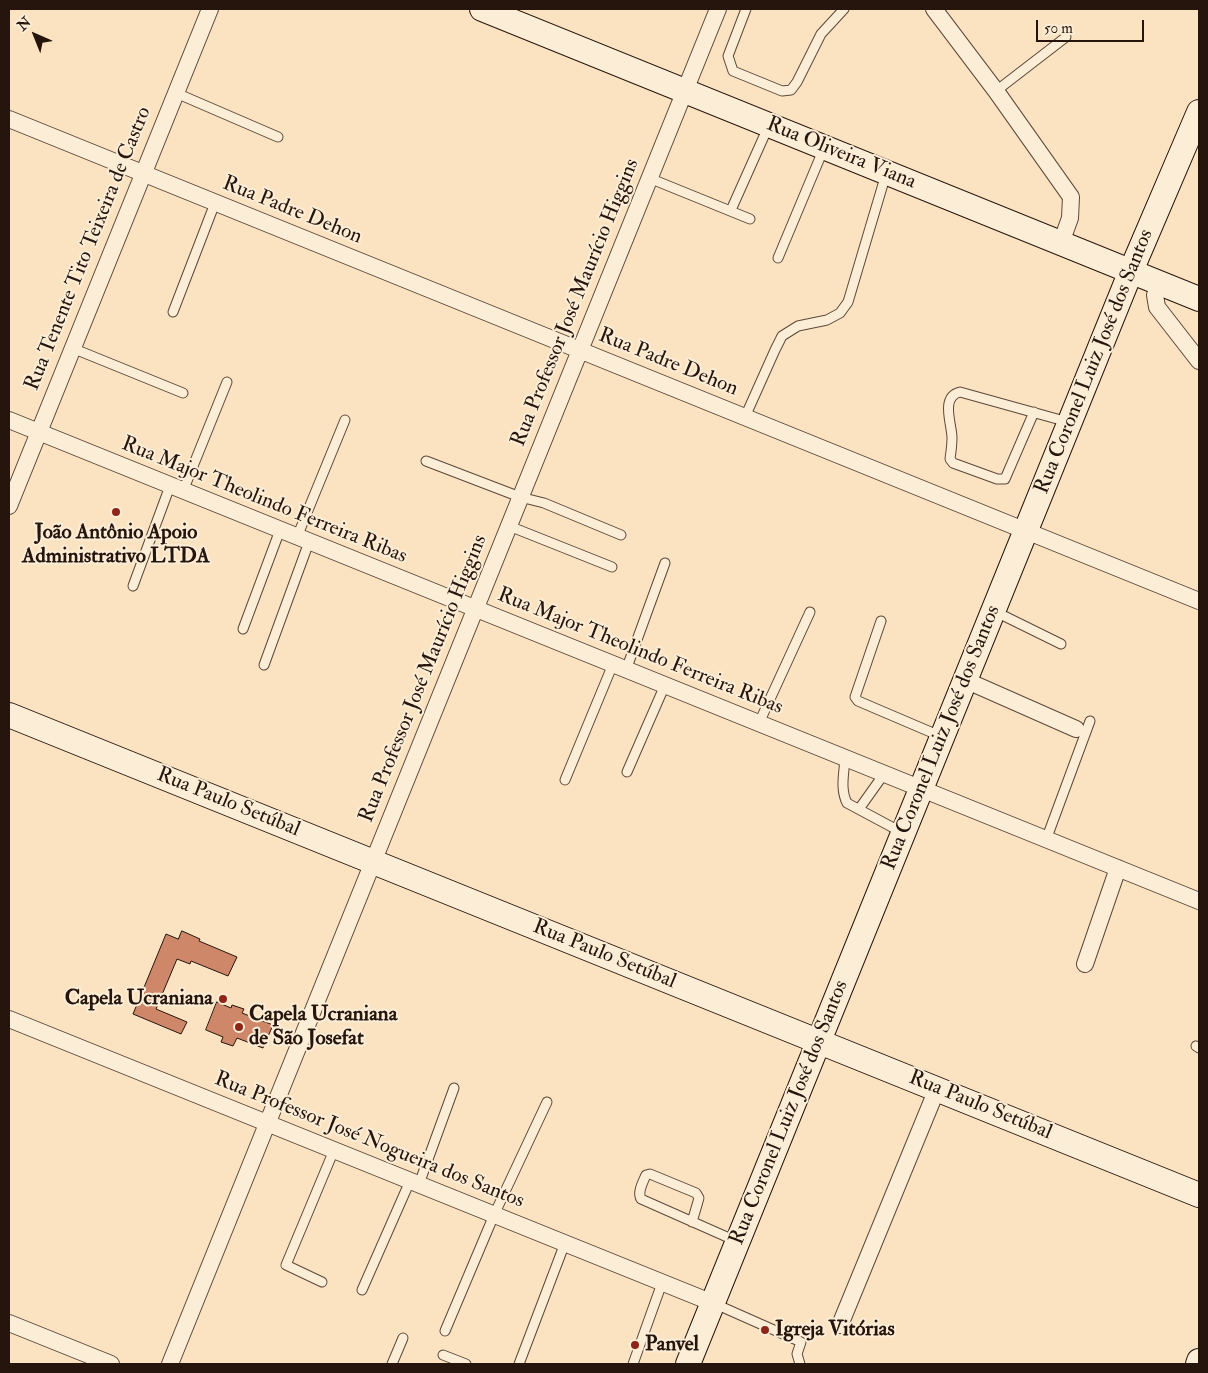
<!DOCTYPE html>
<meta charset="utf-8">
<style>
body{margin:0}
#map{position:relative;width:1208px;height:1373px;overflow:hidden;background:#fbe3c1;font-family:"IM FELL Double Pica",serif}
canvas{display:block}
.frame{position:absolute;inset:0;border:10px solid #26150c;pointer-events:none}
.north{position:absolute;left:10px;top:10px;width:50px;height:50px;-webkit-text-stroke:4px #fcedd7;paint-order:stroke;rotate:316deg;font-size:14px;font-weight:700;line-height:20px;text-align:center;color:#26150c}
.north::after{content:'';display:block;margin:auto;width:18px;height:22px;background:#26150c;clip-path:polygon(50% 0,100% 100%,50% 72%,0 100%)}
.scale{position:absolute;left:1036px;top:20px;width:108px;height:22px;box-sizing:border-box;border:2px solid #26150c;border-top:0;padding-left:6px;font-size:15px;line-height:18px;white-space:nowrap;color:#26150c;-webkit-text-stroke:4px #fcedd7;paint-order:stroke}
</style>
<div id="map">
<canvas width="1208" height="1373"></canvas>
<div class="frame"></div>
<div class="north">N</div>
<div class="scale">50 m</div>
</div>
<script>
const ctx = document.querySelector('canvas').getContext('2d');
ctx.lineJoin = 'round';
function fillPath(path, color) { ctx.fillStyle = color; ctx.fill(path, 'evenodd'); }
function strokePath(path, color, width, dash) { ctx.strokeStyle = color; ctx.lineWidth = width; ctx.lineCap = dash ? 'butt' : 'round'; ctx.setLineDash(dash || []); ctx.stroke(path); }
function write(font, color, halo, rows, align = 'center') {
  ctx.font = font + ' "IM FELL Double Pica",serif'; ctx.lineWidth = 4; ctx.setLineDash([]); ctx.textBaseline = 'middle'; ctx.strokeStyle = halo; ctx.fillStyle = color; for (const [text, x, y, turn = 0] of rows) {
    ctx.save(); ctx.translate(x, y); ctx.rotate((+turn || 0) * Math.PI / 180); ctx.textAlign = isNaN(turn) ? turn : align; if (halo) ctx.strokeText(text, 0, 0); ctx.fillText(text, 0, 0); ctx.restore();
  }
}
const building = new Path2D(`
 M182,931L200,939L199,941L237,957L228,976L191,961L190,964L177,959L156,1009L187,1022L181,1034L133,1014L166,934L178,939Z
 M217,1002L231,1008L232,1005L244,1009L242,1013L273,1025L263,1048L237,1038L233,1046L221,1042L223,1037L206,1030Z`);
fillPath(building, '#ce8769');
strokePath(building, '#26150c', 1);
const service = new Path2D(`
 M746,9L728,56L733,71L782,91L791,90L797,82L821,34L844,9
 M996,91L1066,37
 M176,93L278,137
 M649,178L750,219
 M731,210L769,125
 M778,258L824,148
 M173,312L215,203
 M72,348L183,393
 M1034,412L1005,479H997L953,463L950,459C951,452 952,445 952,438C952,424 940,397 960,392L1068,422
 M745,417L775,350L782,336L798,326L827,320L840,313L848,302L886,174
 M426,461L520,497L544,503L621,535
 M183,491L227,382
 M509,526L612,567
 M297,537L345,420
 M133,586L170,486
 M994,611L1061,644
 M881,621L855,697L858,701L940,736
 M243,629L280,530
 M264,665L309,542
 M626,670L665,563
 M759,723L810,612
 M845,758C844,774 840,789 847,803L903,833
 M627,772L665,685
 M565,780L613,664
 M859,809L884,774
 M1046,840L1090,721
 M1196,1046L1199,1048
 M419,1184L454,1088
 M692,1222L699,1198L696,1193L650,1174L646,1175C643,1182 637,1192 641,1199L736,1241
 M322,1282L286,1265L334,1150
 M362,1290L410,1181
 M713,1303L801,1342L797,1354L800,1364
 M445,1331L494,1215L547,1102
 M443,1355L466,1364
 M392,1364L403,1338
 M519,1364L565,1243
 M633,1364L662,1283`);
const minor = new Path2D(`
 M934,9L996,91L1071,197L1070,218L1061,243
 M9,119L1199,601
 M1159,283L1155,295L1157,307L1199,361
 M9,420L1199,901
 M9,506L210,9
 M965,680L1076,729
 M1085,964L1118,868
 M9,1019L713,1303
 M9,1323L111,1364
 M840,1325L937,1089
 M170,1364L718,9`);
const secondary = new Path2D(`
 M482,9L1199,299
 M9,715L1199,1195
 M688,1364L1131,271L1199,112
 M1198,1364L1199,1361`);
strokePath(service, '#5b4839', 11);
strokePath(minor, '#5b4839', 18);
strokePath(secondary, '#26150c', 26);
strokePath(service, '#fcedd7', 9);
strokePath(minor, '#fcedd7', 16);
strokePath(secondary, '#fcedd7', 24);
for (const [x, y, r, color] of [
 [116,512,5,"#8f2418"],
 [223,999,5,"#8f2418"],
 [239,1027,5,"#8f2418"],
 [765,1330,5,"#8f2418"],
 [635,1345,5,"#8f2418"]
]) { const dot = new Path2D(); dot.arc(x, y, r, 0, 2 * Math.PI); ctx.fillStyle = color; ctx.fill(dot); strokePath(dot, '#fcedd7', 2); }
write('21px', '#26150c', '#fcedd7', [
 ["Rua Oliveira Viana",841,154,22],
 ["Rua Padre Dehon",292,211,22],
 ["Rua Tenente Tito Teixeira de Castro",89,249,-68],
 ["Rua Professor José Maurício Higgins",576,303,-68],
 ["Rua Coronel Luiz José dos Santos",1095,362,-68],
 ["Rua Padre Dehon",668,363,22],
 ["Rua Major Theolindo Ferreira Ribas",264,501,22],
 ["Rua Major Theolindo Ferreira Ribas",640,652,22],
 ["Rua Professor José Maurício Higgins",424,679,-68],
 ["Rua Coronel Luiz José dos Santos",942,738,-68],
 ["Rua Paulo Setúbal",228,803,22],
 ["Rua Paulo Setúbal",604,955,22],
 ["Rua Paulo Setúbal",980,1106,22],
 ["Rua Coronel Luiz José dos Santos",790,1113,-68],
 ["Rua Professor José Nogueira dos Santos",369,1141,22]
]);
write('bold 21px', '#26150c', '#fcedd7', [
 ["João Antônio Apoio",116,533,"center"],
 ["Administrativo LTDA",116,557,"center"],
 ["Capela Ucraniana",213,999,"right"],
 ["Capela Ucraniana",249,1015],
 ["de São Josefat",249,1039],
 ["Igreja Vitórias",775,1330],
 ["Panvel",645,1345]
], 'left');
</script>
